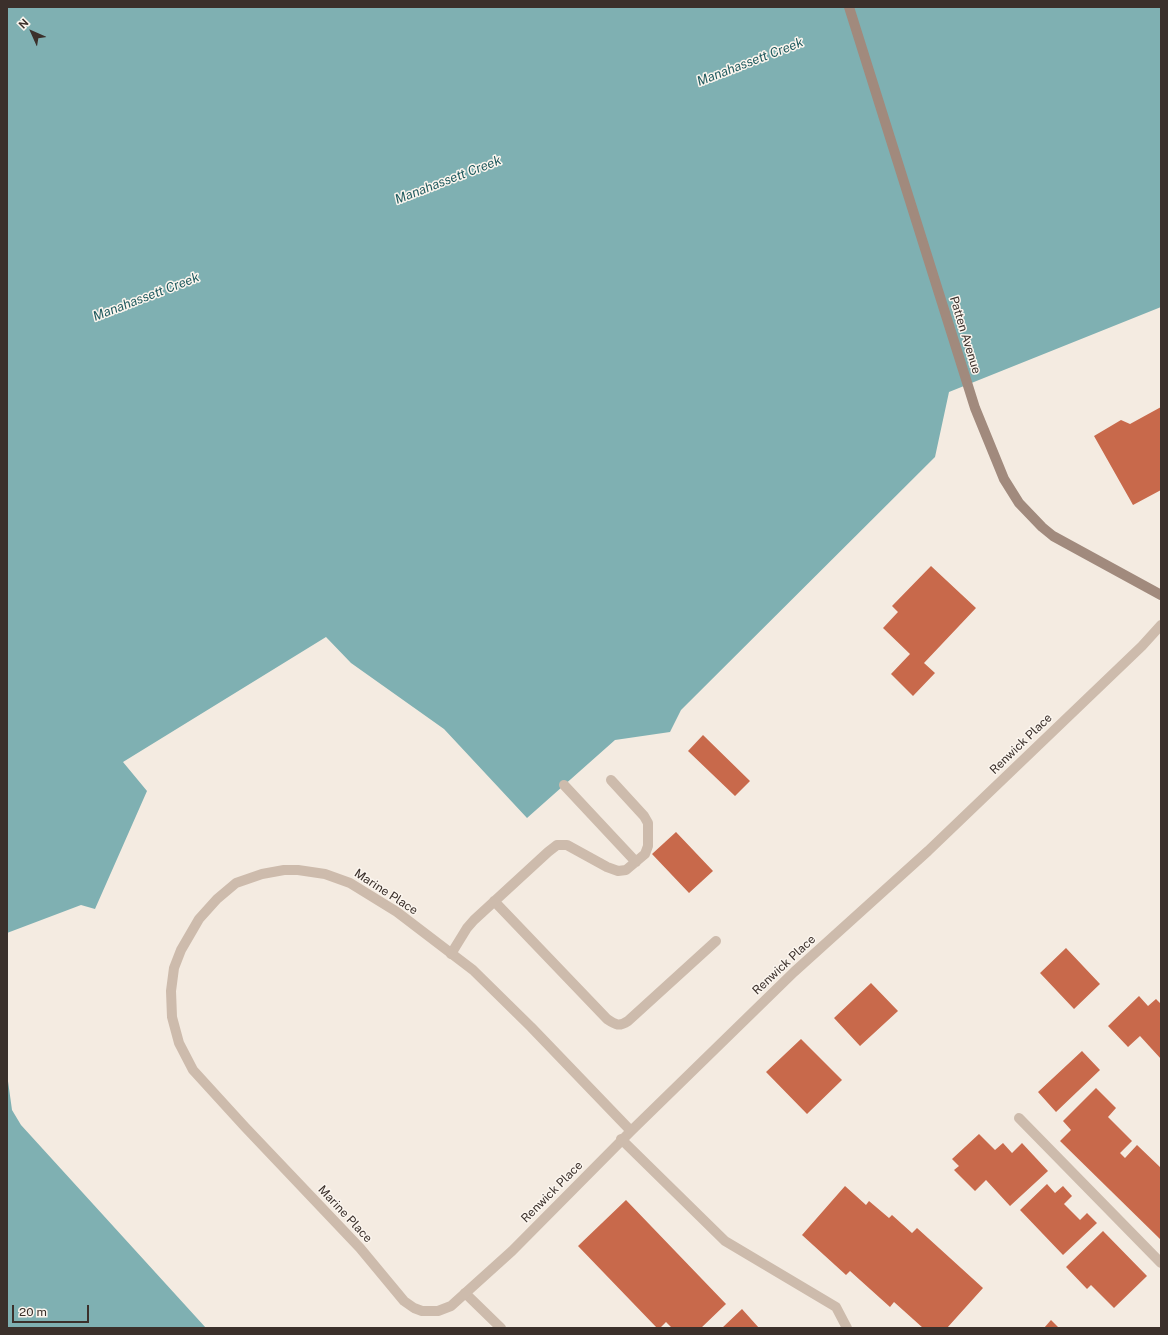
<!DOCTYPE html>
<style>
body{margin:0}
#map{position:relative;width:1168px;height:1335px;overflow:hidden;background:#f4ebe1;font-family:"Public Sans",sans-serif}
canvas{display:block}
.frame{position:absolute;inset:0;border:8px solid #3b302b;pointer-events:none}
.north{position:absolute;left:12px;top:12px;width:40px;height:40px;-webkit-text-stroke:3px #fbf5ee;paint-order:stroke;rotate:315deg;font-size:11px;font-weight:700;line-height:16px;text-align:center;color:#3b302b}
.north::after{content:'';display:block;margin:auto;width:14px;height:18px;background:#3b302b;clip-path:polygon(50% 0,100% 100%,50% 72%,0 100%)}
.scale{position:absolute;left:12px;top:1305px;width:77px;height:18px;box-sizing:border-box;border:2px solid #3b302b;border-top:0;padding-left:5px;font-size:12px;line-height:14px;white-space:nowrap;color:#3b302b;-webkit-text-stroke:3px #fbf5ee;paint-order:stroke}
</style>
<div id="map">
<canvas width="1168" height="1335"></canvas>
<div class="frame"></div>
<div class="north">N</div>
<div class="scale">20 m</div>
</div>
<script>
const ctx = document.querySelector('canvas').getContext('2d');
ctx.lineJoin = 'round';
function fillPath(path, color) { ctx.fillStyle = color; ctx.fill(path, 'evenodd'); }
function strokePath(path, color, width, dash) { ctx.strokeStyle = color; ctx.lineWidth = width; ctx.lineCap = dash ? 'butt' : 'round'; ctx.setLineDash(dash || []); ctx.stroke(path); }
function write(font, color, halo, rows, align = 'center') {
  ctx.font = font + ' "Public Sans",sans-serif'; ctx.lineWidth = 3; ctx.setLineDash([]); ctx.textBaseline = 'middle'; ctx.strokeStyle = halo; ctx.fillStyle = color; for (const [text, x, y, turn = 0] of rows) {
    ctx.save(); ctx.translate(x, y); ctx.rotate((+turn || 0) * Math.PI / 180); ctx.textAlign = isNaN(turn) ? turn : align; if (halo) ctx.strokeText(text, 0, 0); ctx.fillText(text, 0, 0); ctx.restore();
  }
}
fillPath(new Path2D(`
 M7,7H1161V307L949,392L935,457L681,710L670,732L615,740L527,818L444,729L351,663L326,637L123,762L147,791L95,909L81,905L7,933Z
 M7,1074L12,1110L21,1125L206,1328H7Z`), '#7fb0b2');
fillPath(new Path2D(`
 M1161,407V490L1133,505L1094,436L1121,420L1130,424Z
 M931,566L976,608L924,663L935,673L913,696L891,674L910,654L883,628L898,612L892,606Z
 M703,735L750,781L735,796L688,751Z
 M676,832L713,871L689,893L652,854Z
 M1066,948L1100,984L1074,1009L1040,973Z
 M871,983L898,1011L860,1046L834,1018Z
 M1139,996L1148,1006L1156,999L1161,1004V1059L1140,1036L1128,1047L1108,1026Z
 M801,1039L842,1080L807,1114L766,1072Z
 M1082,1051L1100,1070L1056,1112L1038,1092Z
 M1096,1088L1116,1108L1108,1117L1132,1141L1120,1153L1125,1158L1137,1145L1161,1168V1240L1060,1141L1071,1130L1063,1121Z
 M979,1134L995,1150L1003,1143L1012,1153L1022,1143L1048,1171L1010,1206L986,1180L975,1191L954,1170L959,1166L952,1159Z
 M1047,1184L1055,1193L1063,1186L1072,1196L1064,1204L1080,1220L1087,1213L1097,1223L1063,1255L1020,1210Z
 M845,1186L866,1205L869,1201L889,1218L892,1215L912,1233L917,1228L983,1288L947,1328H923L894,1302L890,1307L850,1271L846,1275L802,1235Z
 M626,1200L726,1304L701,1328H672L666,1322L660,1328H657L578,1246Z
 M1103,1231L1147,1276L1114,1308L1091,1285L1087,1289L1066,1267Z
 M742,1309L759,1328H722Z
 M1051,1320L1059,1328H1044Z`), '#c8694b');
strokePath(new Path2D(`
 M564,785L636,862
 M494,901L607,1019C616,1025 619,1027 628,1021L716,941
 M451,954L467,928L474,920L548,852L557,845H567L607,867L618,871L626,870L645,854L648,846V823L644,816L611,780
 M621,1139L725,1241L836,1307L847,1328
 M465,1293L501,1328`), '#cdbbac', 10);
strokePath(new Path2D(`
 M1019,1118L1161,1263
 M631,1131L531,1027L473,970L397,912L350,883L325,874L298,870H284L262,874L236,883L217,899L199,919L181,950L174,968L171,991L172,1017L179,1043L193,1070L245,1127L360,1248L404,1301L414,1308L422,1311H438L451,1306L512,1251L631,1131L794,972L928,851L1142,646L1161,625`), '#cdbbac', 10);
strokePath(new Path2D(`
 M849,7L975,408L1004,479L1019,503L1042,527L1053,536L1161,595`), '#a18a7d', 10);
write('12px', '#3b302b', '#fbf5ee', [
 ["Patten Avenue",965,335,73],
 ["Renwick Place",1021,744,-44],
 ["Marine Place",386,892,33],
 ["Renwick Place",784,965,-43],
 ["Renwick Place",552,1192,-45],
 ["Marine Place",345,1214,47]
]);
write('italic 13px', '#1f5a5e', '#fbf5ee', [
 ["Manahassett Creek",750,62,-21],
 ["Manahassett Creek",448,180,-21],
 ["Manahassett Creek",146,297,-21]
]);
</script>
